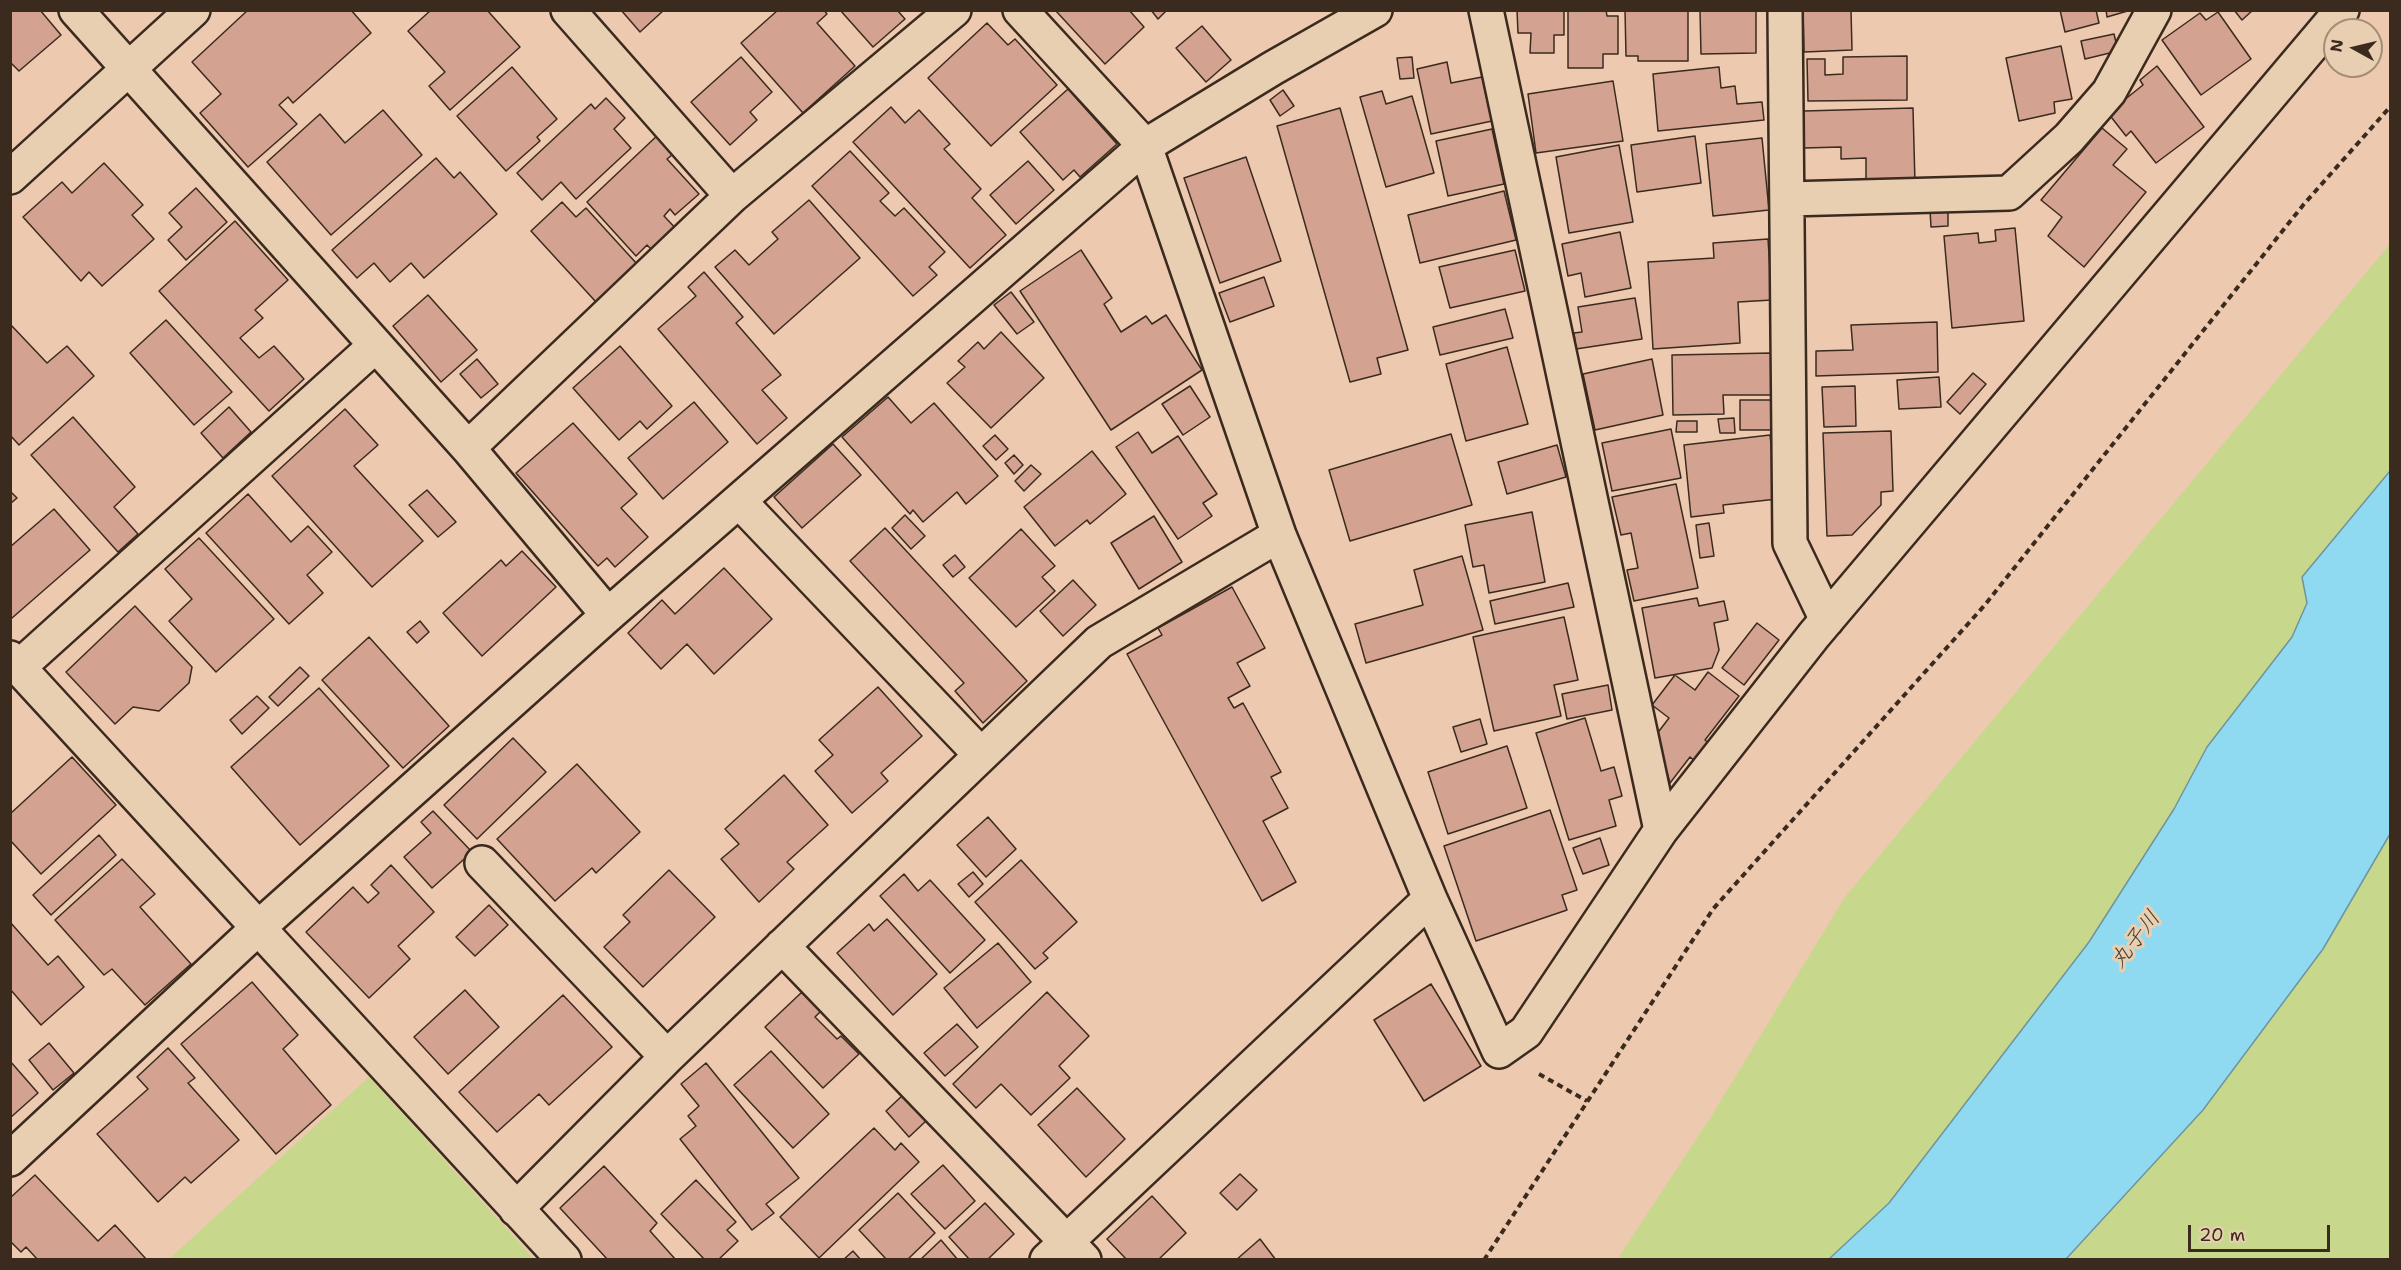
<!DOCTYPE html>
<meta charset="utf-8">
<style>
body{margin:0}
#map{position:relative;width:2401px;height:1270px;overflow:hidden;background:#ecc9af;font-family:"Shantell Sans",sans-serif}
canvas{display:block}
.frame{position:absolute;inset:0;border:12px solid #3b2a1e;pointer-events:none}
.north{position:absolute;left:2323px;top:18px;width:60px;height:60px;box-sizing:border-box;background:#e9cfb1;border:2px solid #a38d76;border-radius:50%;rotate:278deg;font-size:16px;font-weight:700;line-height:24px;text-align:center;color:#3b2a1e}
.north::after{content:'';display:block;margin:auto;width:21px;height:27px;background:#3b2a1e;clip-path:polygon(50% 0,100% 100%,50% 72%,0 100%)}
.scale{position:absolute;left:2188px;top:1225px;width:142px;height:27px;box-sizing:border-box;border:3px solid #3b2a1e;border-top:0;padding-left:8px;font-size:18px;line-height:21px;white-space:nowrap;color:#3b2a1e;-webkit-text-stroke:4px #e9cfb1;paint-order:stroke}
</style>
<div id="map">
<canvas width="2401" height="1270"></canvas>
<div class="frame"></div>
<div class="north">N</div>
<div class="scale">20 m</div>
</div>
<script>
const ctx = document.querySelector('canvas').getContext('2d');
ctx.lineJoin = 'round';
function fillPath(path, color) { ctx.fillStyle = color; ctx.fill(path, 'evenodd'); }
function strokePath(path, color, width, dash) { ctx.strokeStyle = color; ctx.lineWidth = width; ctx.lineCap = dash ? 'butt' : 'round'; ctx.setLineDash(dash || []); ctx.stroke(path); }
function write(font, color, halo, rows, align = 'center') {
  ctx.font = font + ' "Shantell Sans","Klee One",sans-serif'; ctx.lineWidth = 6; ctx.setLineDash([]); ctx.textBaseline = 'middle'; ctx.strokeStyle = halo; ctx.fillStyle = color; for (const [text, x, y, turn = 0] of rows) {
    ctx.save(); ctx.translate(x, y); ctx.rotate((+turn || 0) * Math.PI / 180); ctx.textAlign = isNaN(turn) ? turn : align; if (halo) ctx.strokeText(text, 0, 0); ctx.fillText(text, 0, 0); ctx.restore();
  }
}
fillPath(new Path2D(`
 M2390,244V471L2303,577L2307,603L2292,637L2207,747L2174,809L2089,942L1889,1203L1829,1259L1617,1260L1712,1115L1845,897Z
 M2390,834V1259L2066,1260L2203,1110L2323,949Z
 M369,1077L534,1259H169Z`), '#c7d88d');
const water = new Path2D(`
 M2390,471V834L2323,949L2203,1110L2066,1259H1829L1889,1203L2089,942L2174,809L2207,747L2292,637L2307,603L2302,577Z`);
fillPath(water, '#90daf1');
strokePath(water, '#6e949d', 1.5);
const building = new Path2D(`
 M10,10H40L61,35L19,71L10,62Z
 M248,10H351L371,33L293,103L288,97L279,105L297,124L248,167L200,113L221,94L192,62Z
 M431,10H487L520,47L450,110L429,86L445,72L408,31Z
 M621,10H664L640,32Z
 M778,10H824L827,14L817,23L855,66L803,113L741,43Z
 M840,10H897L905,19L873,47Z
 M1055,10H1129L1144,27L1105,64Z
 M1151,10H1167L1158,19Z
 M1517,10H1564V35H1554V53H1530L1531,33H1518Z
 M1568,10H1606L1607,16H1618V54H1603V68H1568Z
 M1625,10H1688V61H1638V56H1626Z
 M1700,10H1756V53L1701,54Z
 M1803,10H1851L1852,50L1804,52Z
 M2060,10H2096L2099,23L2065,32Z
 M2106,10H2131L2107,17Z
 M2234,10H2253L2242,20Z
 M2218,12L2251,59L2201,95L2162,40L2200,13L2206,20Z
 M987,23L1008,45L1015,39L1057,85L991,146L928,78Z
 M1202,26L1231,60L1206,82L1176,48Z
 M2114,34L2118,51L2085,59L2081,41Z
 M2061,46L2072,99L2054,102L2055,113L2019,121L2006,58Z
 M1907,56V100L1808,101L1807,59H1825V75L1843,74V57Z
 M741,57L772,92L750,112L757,120L730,145L691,102Z
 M1412,57L1414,78L1400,79L1397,58Z
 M1447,62L1451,83L1482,77L1492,121L1431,134L1417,69Z
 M2157,66L2204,127L2156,163L2131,131L2126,136L2108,113L2143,85L2140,80Z
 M512,67L557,119L537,137L540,141L506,171L457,116Z
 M1719,67L1721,88L1735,86L1737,104L1762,102L1764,120L1658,131L1653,74Z
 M1613,81L1623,141L1536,153L1528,94Z
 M1068,89L1117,144L1080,177L1074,170L1063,180L1020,132Z
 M1283,90L1294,106L1280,116L1270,100Z
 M1382,91L1386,104L1412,96L1434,173L1386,187L1360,97Z
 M606,98L625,118L614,129L631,148L576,199L561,182L542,200L517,173L591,104L595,109Z
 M891,107L905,123L919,110L950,144L944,149L981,189L972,198L1006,235L970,268L853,142Z
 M1340,108L1408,350L1377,358L1381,374L1350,382L1277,126Z
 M1913,108L1915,184L1866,186V158L1841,159V147L1804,148V111Z
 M383,110L422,155L331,235L267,162L320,114L345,143Z
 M2102,128L2127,149L2113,165L2146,192L2084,267L2048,236L2062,217L2041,200Z
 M1492,129L1504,184L1448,196L1436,141Z
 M660,133L677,151L667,159L699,194L675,215L670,209L664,216L679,232L655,253L647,245L636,256L587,202Z
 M1695,136L1701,183L1637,192L1631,145Z
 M1762,138L1769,210L1713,216L1706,144Z
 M1619,145L1633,222L1569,233L1556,157Z
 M850,151L889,193L880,201L895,216L904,208L945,252L929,267L937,275L913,296L812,186Z
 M1246,157L1281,261L1220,283L1184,178Z
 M436,158L454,178L460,172L497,214L424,278L411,263L390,282L374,263L357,278L332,250Z
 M1028,161L1054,190L1016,224L990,195Z
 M104,163L143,205L132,215L154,239L102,286L89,272L81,281L23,217L62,182L72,193Z
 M196,188L227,222L186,260L168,240L182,227L169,213Z
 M1504,191L1516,240L1420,263L1408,215Z
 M809,200L860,258L774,334L715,267L735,250L749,265L778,239L772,232Z
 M562,202L576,217L586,208L637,264L596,302L531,231Z
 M1948,209V226L1931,227L1930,210Z
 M235,221L288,280L255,310L263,318L240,338L259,358L274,346L304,379L269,411L159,291Z
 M2015,228L2024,321L1952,328L1944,236L1978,233L1979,243L1996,241L1995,230Z
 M1620,232L1631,288L1585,297L1581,273L1568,276L1562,244Z
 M1768,239L1772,300L1738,302L1740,343L1653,349L1648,262L1714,258L1713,243Z
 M1081,250L1112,298L1104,304L1121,332L1146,316L1152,324L1166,315L1202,370L1111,430L1020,291Z
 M1515,250L1525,291L1450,308L1439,267Z
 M704,272L743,317L736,323L781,375L762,390L787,418L757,444L658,329L696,296L688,287Z
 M1264,277L1274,306L1230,322L1219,293Z
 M1011,292L1034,322L1017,334L994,305Z
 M428,295L477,350L441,382L393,326Z
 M1635,298L1642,339L1576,349L1574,333L1582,332L1578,307Z
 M1505,309L1513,338L1440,355L1433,327Z
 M166,320L232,392L194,425L130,353Z
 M1937,322L1938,372L1816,376V351L1853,350L1851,325Z
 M10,324L47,363L67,346L94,376L19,445L10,435Z
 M1001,332L1044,378L991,428L947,383L965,367L958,361L978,342L984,349Z
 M620,346L672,406L647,429L640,421L619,440L573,388Z
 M1507,347L1528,424L1466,441L1446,364Z
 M1772,353V395H1723L1724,414L1673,415L1672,355Z
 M477,359L498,384L481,398L460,374Z
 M1652,359L1663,415L1595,430L1583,374Z
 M1973,373L1986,384L1960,414L1947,402Z
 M1939,377L1941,407L1899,409L1897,380Z
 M1190,386L1210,417L1183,435L1162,404Z
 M1855,386L1856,426L1824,427L1822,387Z
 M888,397L911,423L934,403L998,476L966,504L957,492L923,522L913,510L910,514L842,437Z
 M1740,400H1779L1778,430H1740Z
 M694,402L728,442L663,499L628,458Z
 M229,407L251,432L223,458L201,433Z
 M345,409L378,445L354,466L423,541L372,587L272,476Z
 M73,417L135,487L114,507L138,534L118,552L31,455Z
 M1734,418L1735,433H1720L1718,419Z
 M1677,421H1697V432H1676Z
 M573,423L637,494L621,508L648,537L615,567L607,558L598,566L516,473Z
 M1671,429L1681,478L1612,491L1602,443Z
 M1891,431L1893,491L1881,492V505L1852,535L1827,536L1823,433Z
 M1138,432L1152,453L1178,436L1217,494L1203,503L1212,516L1178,539L1116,447Z
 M1451,434L1472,505L1350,541L1329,470Z
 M995,435L1008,449L996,460L983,446Z
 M1770,435L1777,499L1723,505L1724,513L1691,517L1684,445Z
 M833,444L861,475L802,528L774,497Z
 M1557,445L1566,477L1507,494L1498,462Z
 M1092,451L1126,494L1090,524L1087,520L1055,546L1024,507Z
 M1014,455L1023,465L1014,474L1005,463Z
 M1031,465L1041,474L1024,491L1015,481Z
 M1676,484L1698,588L1634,601L1627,570L1638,568L1631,533L1621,535L1612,497Z
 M427,490L456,522L438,537L409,505Z
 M10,491L17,498L10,504Z
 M248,494L291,542L308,526L332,552L307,575L323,593L289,624L206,533Z
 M54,509L90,550L12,618L10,616V547Z
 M1532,512L1545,582L1489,593L1484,565L1473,567L1465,525Z
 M905,515L925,536L911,549L892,528Z
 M1154,516L1182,562L1139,589L1111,543Z
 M1709,523L1714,556L1700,558L1696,525Z
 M885,528L1027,681L983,723L955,691L964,683L850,561Z
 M1021,529L1055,566L1042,577L1055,591L1016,627L969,578Z
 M199,538L274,619L216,672L169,621L192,599L165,569Z
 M522,551L556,587L482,656L443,613L501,560L506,566Z
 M955,555L965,567L953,577L943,565Z
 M1462,556L1483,630L1366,663L1355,624L1423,605L1414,570Z
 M724,568L772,619L714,674L687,644L661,669L628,633L662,600L675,614Z
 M1073,580L1096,605L1063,636L1040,611Z
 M1568,583L1574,607L1495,624L1490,601Z
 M1232,587L1265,648L1237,663L1250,686L1228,698L1234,708L1243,703L1281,772L1271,777L1288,808L1263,821L1296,882L1262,901L1127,654L1162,635L1158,628Z
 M1697,598L1699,606L1724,601L1728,620L1714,623L1719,650L1712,668L1655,678L1642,608Z
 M135,606L192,667L189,683L159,711L133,707L115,724L66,672Z
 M1564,617L1578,680L1554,685L1561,716L1494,731L1473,637Z
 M420,621L429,632L417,643L407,632Z
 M1757,623L1779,640L1744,685L1722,668Z
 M369,637L449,726L403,768L322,680Z
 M300,667L309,676L278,706L269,697Z
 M1708,672L1739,696L1705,740L1711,745L1697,763L1690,757L1670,783L1656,735L1669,718L1652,705L1675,675L1695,690Z
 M1608,685L1612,710L1567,719L1562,694Z
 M878,687L922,736L881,773L888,781L852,813L815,771L833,755L819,740Z
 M319,688L389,766L300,845L231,767Z
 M257,696L269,708L242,734L230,720Z
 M1585,718L1601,771L1614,767L1622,796L1609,800L1616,826L1569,840L1536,733Z
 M1480,719L1487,744L1461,752L1453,727Z
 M513,738L546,772L477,839L444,805Z
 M1507,746L1527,808L1448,834L1428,772Z
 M72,757L116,805L41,874L10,840V814Z
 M577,764L640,832L596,873L592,868L555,901L497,839Z
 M784,775L828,825L787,862L794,869L759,902L721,859L739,844L725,829Z
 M1550,810L1577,890L1562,895L1567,910L1476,941L1444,846Z
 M433,811L472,852L432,888L404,857L431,833L421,822Z
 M988,817L1016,849L986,877L957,845Z
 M99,835L116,855L51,915L33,895Z
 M1600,838L1609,865L1583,874L1573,848Z
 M122,859L155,894L140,907L191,964L145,1005L112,969L104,975L55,920Z
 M1021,860L1077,922L1043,953L1048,958L1035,969L975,902Z
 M391,865L434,912L398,946L410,959L369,998L306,932L353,887L368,903L379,893L371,885Z
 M669,870L715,917L643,987L604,947L630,922L623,915Z
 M973,872L983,884L969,897L958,884Z
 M904,874L918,891L930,880L985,940L950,973L880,896Z
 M489,905L508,925L475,956L456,937Z
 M887,919L937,974L893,1015L837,953L869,924L874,931Z
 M10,922L48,965L58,956L84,987L41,1025L10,989Z
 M998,943L1031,982L977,1028L944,988Z
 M252,982L298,1035L283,1049L331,1105L276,1154L181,1044Z
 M1431,984L1481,1066L1424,1101L1374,1020Z
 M465,990L499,1027L448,1074L414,1037Z
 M802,992L821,1011L815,1017L837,1039L841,1036L859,1054L823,1088L765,1027Z
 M1047,992L1089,1036L1059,1066L1070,1078L1031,1115L1001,1084L976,1108L953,1084Z
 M563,995L612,1047L549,1105L539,1094L497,1132L459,1092Z
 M957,1024L978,1047L945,1076L924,1053Z
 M49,1043L74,1073L53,1090L29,1060Z
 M168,1048L195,1078L188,1083L239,1140L191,1183L185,1177L158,1202L97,1134L148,1089L137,1077Z
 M771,1051L829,1114L793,1148L734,1085Z
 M10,1061L38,1093L10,1118Z
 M706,1063L799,1178L766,1204L774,1213L752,1230L680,1139L696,1126L688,1116L699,1106L681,1084Z
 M1077,1088L1125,1139L1086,1177L1038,1125Z
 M904,1094L927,1120L909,1137L886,1111Z
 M874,1128L895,1150L901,1143L919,1162L819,1258L780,1217Z
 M943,1165L975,1201L945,1229L911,1194Z
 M604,1166L657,1223L650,1231L676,1260H608L560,1208Z
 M1240,1174L1257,1190L1237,1210L1220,1193Z
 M35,1175L98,1241L115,1225L147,1260H38L26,1247L21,1252L10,1241V1198Z
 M696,1180L736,1222L727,1230L738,1241L718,1260H705L661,1214Z
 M898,1193L935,1233L907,1260H887L859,1230Z
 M1152,1196L1186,1233L1158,1260H1127L1107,1239Z
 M985,1203L1014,1234L987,1260H970L949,1237Z
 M1260,1239L1276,1260H1236Z
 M941,1240L958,1260H920Z
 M853,1251L861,1260H843Z`);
fillPath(building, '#d3a291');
strokePath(building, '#3b2a1e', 1.5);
const minor = new Path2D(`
 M76,10L468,448L608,615
 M568,10L732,196
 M1020,10L1145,146L1279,535L1430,899L1499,1051L1526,1032L1661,830L1814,635L2342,10
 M1486,10L1661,830
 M1785,10L1790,543L1827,620
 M10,177L193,10
 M1788,199L2009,193L2069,138L2109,92L2154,10
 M468,448L732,196L954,10
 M739,501L981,755
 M10,658L564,1260
 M19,667L376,345
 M482,863L667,1057
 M782,946L1084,1260
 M10,1159L258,928L608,615L1145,146L1273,68L1375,10
 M516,1209L667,1057L1099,642L1279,535
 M1047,1260L1430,899`);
strokePath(minor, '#3b2a1e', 38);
strokePath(new Path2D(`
 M1539,1074L1587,1101
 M1484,1260L1713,909L1984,606L2304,204L2390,107`), '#3b2a1e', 4, [6, 4.5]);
strokePath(minor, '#e9cfb1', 33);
write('italic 22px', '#443c33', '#e9cfb1', [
 ["丸子川",2136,940,-52]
]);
</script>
